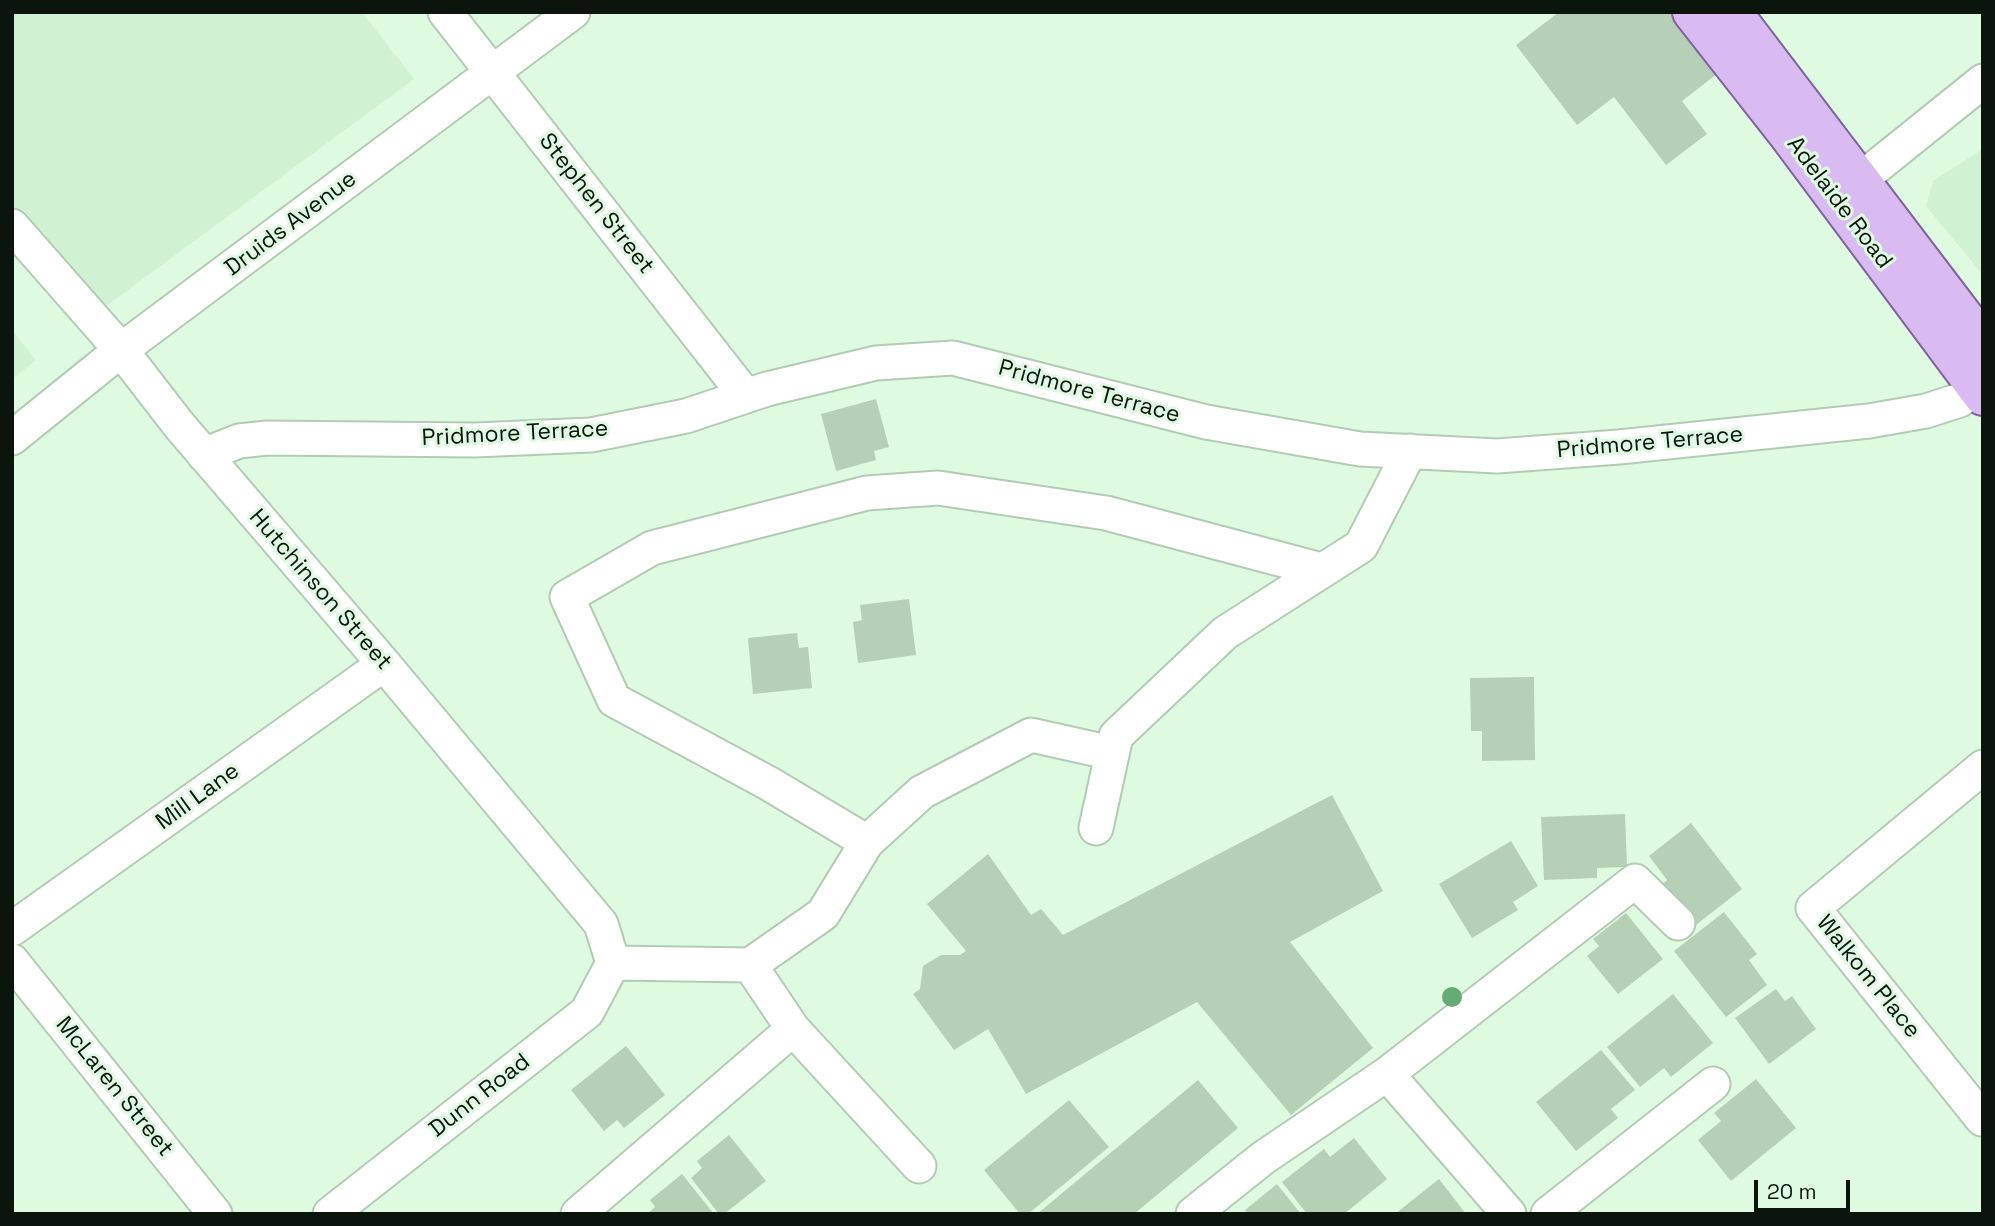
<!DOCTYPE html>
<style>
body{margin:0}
#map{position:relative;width:1995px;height:1226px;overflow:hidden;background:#defae0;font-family:"Space Grotesk",sans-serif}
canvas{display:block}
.frame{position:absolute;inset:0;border:14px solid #0b150c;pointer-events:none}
.scale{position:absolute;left:1754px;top:1180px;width:96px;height:32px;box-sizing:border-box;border:4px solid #0b150c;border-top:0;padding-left:9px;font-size:21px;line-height:24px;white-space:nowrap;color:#0b150c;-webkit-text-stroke:5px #defae0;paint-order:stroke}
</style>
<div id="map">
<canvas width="1995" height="1226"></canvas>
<div class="frame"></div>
<div class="scale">20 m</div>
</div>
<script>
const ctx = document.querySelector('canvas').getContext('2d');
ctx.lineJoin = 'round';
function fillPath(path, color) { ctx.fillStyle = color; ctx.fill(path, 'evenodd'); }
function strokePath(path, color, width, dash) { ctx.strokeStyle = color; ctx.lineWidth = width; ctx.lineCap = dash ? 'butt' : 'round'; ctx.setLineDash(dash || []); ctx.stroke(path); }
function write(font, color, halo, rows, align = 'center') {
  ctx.font = font + ' "Space Grotesk",sans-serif'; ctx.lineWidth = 6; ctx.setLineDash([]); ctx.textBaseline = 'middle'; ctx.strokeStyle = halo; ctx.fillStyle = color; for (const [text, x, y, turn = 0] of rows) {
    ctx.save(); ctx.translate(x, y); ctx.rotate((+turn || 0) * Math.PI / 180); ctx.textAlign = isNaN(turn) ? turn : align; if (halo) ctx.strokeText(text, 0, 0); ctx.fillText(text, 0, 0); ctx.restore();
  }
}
fillPath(new Path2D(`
 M12,12H362L414,79L98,312L12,203Z
 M1983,149V275L1926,206L1933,181Z
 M12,330L36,360L12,379Z`), '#d0f2d2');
fillPath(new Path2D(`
 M1559,12H1670L1717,74L1682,101L1707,134L1666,165L1614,97L1577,125L1516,45Z
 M876,399L889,447L874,451L876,460L836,471L821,414Z
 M909,599L916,655L858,663L853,622L862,620L860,605Z
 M797,633L799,648L808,647L812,688L753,694L748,638Z
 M1534,677L1535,760L1482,761V731H1471L1470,678Z
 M1332,795L1383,891L1290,942L1373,1048L1291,1115L1197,1002L1026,1094L988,1029L954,1050L913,994L920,989L923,966L941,955H960L966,951L927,904L988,854L1031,915L1041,909L1063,935Z
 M1625,814L1627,867L1597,868V878L1544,880L1541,817Z
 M1691,823L1742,889L1692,928L1660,886L1667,880L1649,856Z
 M1511,841L1538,886L1513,902L1518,910L1472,938L1439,884Z
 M1724,912L1757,954L1749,960L1767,985L1726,1017L1674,951Z
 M1626,913L1663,959L1618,994L1587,956L1599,946L1593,939Z
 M1776,989L1785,1001L1792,996L1816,1029L1769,1064L1735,1018Z
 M1673,994L1713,1043L1671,1077L1664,1068L1640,1087L1607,1047Z
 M626,1046L665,1095L624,1128L617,1120L604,1131L571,1090Z
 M1601,1050L1635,1090L1611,1109L1618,1118L1576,1151L1536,1102Z
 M1756,1079L1796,1128L1731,1181L1698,1140L1721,1121L1714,1113Z
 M1198,1080L1238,1128L1134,1214H1037Z
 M1069,1100L1109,1147L1028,1214H1020L984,1170Z
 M729,1135L766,1181L724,1214H719L691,1178L702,1168L697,1161Z
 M1354,1138L1387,1179L1344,1214H1307L1282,1182L1324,1149L1330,1157Z
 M682,1174L714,1214H647L655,1207L650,1200Z
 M1439,1179L1466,1214H1395Z
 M1277,1184L1301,1214H1248L1245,1210Z`), '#b5d0b6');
const minor = new Path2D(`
 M445,12L746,396
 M1840,196L1983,81
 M12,226L121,350L179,425L384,664L601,924L613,963
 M12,438L121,350L573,12
 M204,455L239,441L267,438L475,440L591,435L686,416L767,389L876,363L953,358L1206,422L1360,449L1497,456L1619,447L1869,421L1926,411L1960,400L1977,388
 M1096,828L1116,736L1225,633L1361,546L1410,451
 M867,842L768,783L614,700L567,597L652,548L867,493L938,488L1106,513L1321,570
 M12,929L384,664
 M12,961L215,1214
 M613,963L750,965L793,1029
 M750,965L823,914L867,842L922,792L1031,735L1112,753
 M1387,1074L1509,1214
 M1982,1119L1813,908L1983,767
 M330,1214L587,1012L613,963
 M578,1214L793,1029L919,1166
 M1193,1214L1263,1158L1387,1074L1635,881L1678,923
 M1548,1214L1713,1084`);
const major = new Path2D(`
 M1692,12L1787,133L1983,396
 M1732,12L1983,342`);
strokePath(minor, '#b1ccb2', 37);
strokePath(major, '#80649c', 42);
strokePath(minor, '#fff', 33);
strokePath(major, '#d9bbf2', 38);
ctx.fillStyle = '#64ab76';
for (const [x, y] of [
 [1452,997]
]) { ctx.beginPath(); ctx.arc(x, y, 10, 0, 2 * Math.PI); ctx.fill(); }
write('23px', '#0b150c', '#defae0', [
 ["Adelaide Road",1839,203,53],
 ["Stephen Street",596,204,52],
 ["Druids Avenue",291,224,-37],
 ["Pridmore Terrace",1089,392,15],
 ["Pridmore Terrace",515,434,-3],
 ["Pridmore Terrace",1650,443,-5],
 ["Hutchinson Street",320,590,49],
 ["Mill Lane",198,797,-36],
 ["Walkom Place",1868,977,51],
 ["McLaren Street",114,1087,51],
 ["Dunn Road",480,1096,-38]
]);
</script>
